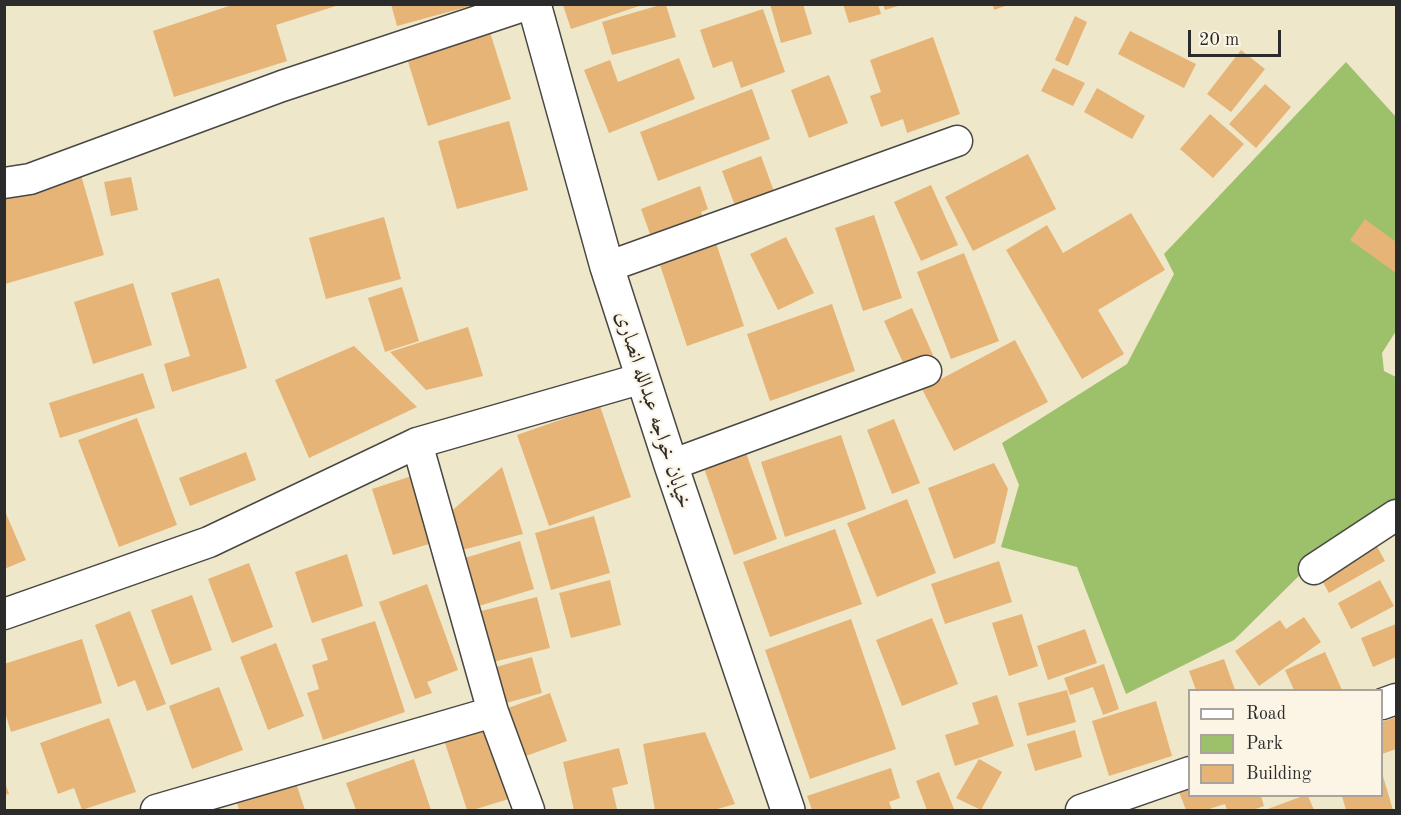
<!DOCTYPE html>
<meta charset="utf-8">
<style>
body{margin:0}
#map{position:relative;width:1401px;height:815px;overflow:hidden;background:#efe7c9;font-family:"Old Standard TT",serif}
canvas{display:block}
.frame{position:absolute;inset:0;border:6px solid #2b2b2b;pointer-events:none}
.legend{position:absolute;left:1188px;top:689px;width:195px;height:108px;box-sizing:border-box;background:#fcf5e5;border:2px solid #a8a49b;margin:0;padding:8px 10px;list-style:none;font-size:18px;color:#2b2b2b}
.legend li{display:flex;align-items:center;gap:12px;height:30px}
.legend b{width:30px;border:2px solid #a8a49b}
.scale{position:absolute;left:1188px;top:30px;width:93px;height:27px;box-sizing:border-box;border:3px solid #2b2b2b;border-top:0;padding-left:8px;font-size:18px;line-height:21px;white-space:nowrap;color:#2b2b2b;-webkit-text-stroke:4px #fcf5e5;paint-order:stroke}
</style>
<div id="map">
<canvas width="1401" height="815"></canvas>
<div class="frame"></div>
<ul class="legend">
<li><b style="height:8px;background:#fff"></b>Road</li>
<li><b style="height:16px;background:#9dc06a"></b>Park</li>
<li><b style="height:16px;background:#e6b476"></b>Building</li>
</ul>
<div class="scale">20 m</div>
</div>
<script>
const ctx = document.querySelector('canvas').getContext('2d');
ctx.lineJoin = 'round';
function fillPath(path, color) { ctx.fillStyle = color; ctx.fill(path, 'evenodd'); }
function strokePath(path, color, width, dash) { ctx.strokeStyle = color; ctx.lineWidth = width; ctx.lineCap = dash ? 'butt' : 'round'; ctx.setLineDash(dash || []); ctx.stroke(path); }
function write(font, color, halo, rows, align = 'center') {
  ctx.font = font + ' "Old Standard TT",Amiri,serif'; ctx.lineWidth = 4.5; ctx.setLineDash([]); ctx.textBaseline = 'middle'; ctx.strokeStyle = halo; ctx.fillStyle = color; for (const [text, x, y, turn = 0] of rows) {
    ctx.save(); ctx.translate(x, y); ctx.rotate((+turn || 0) * Math.PI / 180); ctx.textAlign = isNaN(turn) ? turn : align; if (halo) ctx.strokeText(text, 0, 0); ctx.fillText(text, 0, 0); ctx.restore();
  }
}
fillPath(new Path2D(`
 M1346,62L1396,117V331L1382,353L1384,371L1396,377V500L1311,564L1234,640L1126,694L1077,567L1001,547L1019,485L1002,443L1127,364L1174,274L1164,254Z`), '#9dc06a');
fillPath(new Path2D(`
 M235,4L339,5L276,25L287,61L174,97L153,31Z
 M391,4H474V5L397,26Z
 M770,4H803L812,34L781,43Z
 M843,4H878L881,14L849,23Z
 M883,4H901V5L885,10Z
 M563,5H642L571,29Z
 M660,5H666L676,37L612,55L602,22Z
 M993,5H1008L994,10Z
 M763,9L785,72L741,88L732,61L713,68L700,30Z
 M1075,16L1087,22L1068,66L1055,60Z
 M489,29L511,99L428,126L406,55Z
 M1130,31L1196,64L1184,88L1118,54Z
 M933,37L960,114L907,133L903,119L881,127L870,96L881,92L870,60Z
 M1241,50L1265,69L1231,112L1207,94Z
 M679,58L695,99L609,133L584,70L610,60L618,82Z
 M1053,68L1085,83L1073,106L1041,91Z
 M829,75L848,123L809,138L791,90Z
 M1265,84L1291,107L1256,148L1229,124Z
 M1097,88L1145,116L1132,139L1084,112Z
 M752,89L770,139L658,181L640,132Z
 M1210,114L1244,144L1213,178L1180,149Z
 M509,121L528,190L457,209L438,141Z
 M1028,154L1056,209L973,251L945,197Z
 M761,156L776,197L737,211L722,171Z
 M81,175L104,255L5,284V198Z
 M131,177L138,210L111,216L104,182Z
 M931,185L958,245L921,261L894,202Z
 M700,186L708,209L701,212L706,226L654,245L641,209Z
 M1131,213L1165,270L1098,310L1124,354L1082,379L1006,250L1047,225L1063,253Z
 M874,215L902,298L863,311L835,228Z
 M384,217L401,279L326,299L309,238Z
 M1365,219L1396,242V273L1350,240Z
 M713,234L744,326L687,346L656,253Z
 M786,237L814,293L778,310L750,254Z
 M964,253L999,341L951,359L917,272Z
 M219,278L247,368L172,392L164,364L190,356L171,293Z
 M133,283L152,345L93,364L74,302Z
 M402,287L419,341L385,352L368,298Z
 M832,304L855,371L770,401L747,334Z
 M912,308L933,355L905,367L884,321Z
 M468,327L483,376L426,390L390,352Z
 M1015,340L1048,402L954,451L922,389Z
 M354,346L417,407L309,458L275,380Z
 M143,373L155,408L60,438L49,403Z
 M600,406L631,497L549,526L517,435Z
 M137,418L177,525L119,547L78,440Z
 M894,419L920,483L892,494L867,430Z
 M841,435L866,509L785,537L761,462Z
 M246,452L256,480L190,506L179,478Z
 M746,453L777,539L734,555L704,468Z
 M994,463L1008,489L995,543L954,559L928,488Z
 M502,467L523,534L451,553L447,515Z
 M421,473L442,540L393,555L372,489Z
 M907,499L936,573L877,597L847,523Z
 M4,509L26,560L4,569Z
 M594,516L610,573L551,590L535,533Z
 M835,529L862,604L770,637L743,562Z
 M1373,539L1385,561L1329,593L1317,572Z
 M520,541L534,589L479,606L465,558Z
 M347,554L363,606L312,623L295,572Z
 M999,561L1012,602L945,624L931,584Z
 M249,563L273,627L232,643L208,579Z
 M610,580L621,625L571,638L559,593Z
 M1380,580L1394,606L1351,629L1338,603Z
 M427,584L458,670L427,682L432,693L415,699L379,602Z
 M192,595L212,650L171,665L151,610Z
 M537,597L550,648L489,663L477,612Z
 M130,611L166,704L147,711L135,680L118,687L95,625Z
 M1022,614L1038,666L1009,676L992,623Z
 M1304,617L1321,642L1259,686L1235,651L1280,620L1286,629Z
 M932,618L958,684L902,706L876,640Z
 M851,619L896,749L810,779L765,650Z
 M375,621L405,712L323,740L307,693L319,689L312,665L328,660L321,639Z
 M1396,624V657L1373,667L1361,638Z
 M1085,629L1097,663L1048,680L1037,646Z
 M82,639L102,703L11,732L4,709V664Z
 M276,643L304,716L268,730L240,657Z
 M1325,652L1342,690H1294L1285,670Z
 M532,657L542,693L499,705L489,669Z
 M1224,659L1235,690H1196L1189,671Z
 M1104,664L1119,709L1103,715L1093,687L1070,695L1064,678Z
 M219,687L243,750L192,769L169,706Z
 M1067,690L1076,722L1027,736L1018,703Z
 M550,693L567,741L526,756L508,708Z
 M997,695L1014,746L955,766L945,735L979,724L972,703Z
 M1156,701L1172,756L1109,776L1092,721Z
 M1396,717V749L1382,754V722Z
 M109,718L136,792L82,810L74,788L58,794L40,743Z
 M490,718L515,797L473,810H467L442,734Z
 M1075,730L1082,757L1035,771L1027,744Z
 M705,732L735,804L714,810H655L643,744Z
 M619,748L628,784L612,788L617,809L611,810H574L563,762Z
 M414,759L431,810H356L346,783Z
 M979,759L1002,772L981,810L956,798Z
 M891,768L900,798L889,802L892,810H812L807,796Z
 M939,772L954,809L950,810H927L916,781Z
 M1382,773L1393,810H1346L1342,796H1382Z
 M294,777L305,810H239L235,796Z
 M4,780L9,794L4,795Z
 M1190,788V796H1261L1264,806L1253,810H1227L1225,804L1206,810H1186L1179,792Z
 M1303,796H1308L1314,810H1265Z`), '#e6b476');
const minor = new Path2D(`
 M4,183L30,179L282,86L529,4
 M607,267L957,141
 M417,443L493,712L529,810
 M671,465L926,371
 M1314,569L1396,515
 M4,614L209,542L417,443L643,378
 M1382,704L1396,699
 M156,810L493,712
 M1081,810L1190,772`);
const tertiary = new Path2D(`
 M534,4L607,267L671,465L788,810`);
strokePath(minor, '#484743', 33);
strokePath(tertiary, '#484743', 36);
strokePath(minor, '#fff', 30);
strokePath(tertiary, '#fff', 33);
write('21px', '#2b2b2b', '#fcf5e5', [
 ["خیابان خواجه عبدالله انصاری",653,410,72]
]);
</script>
